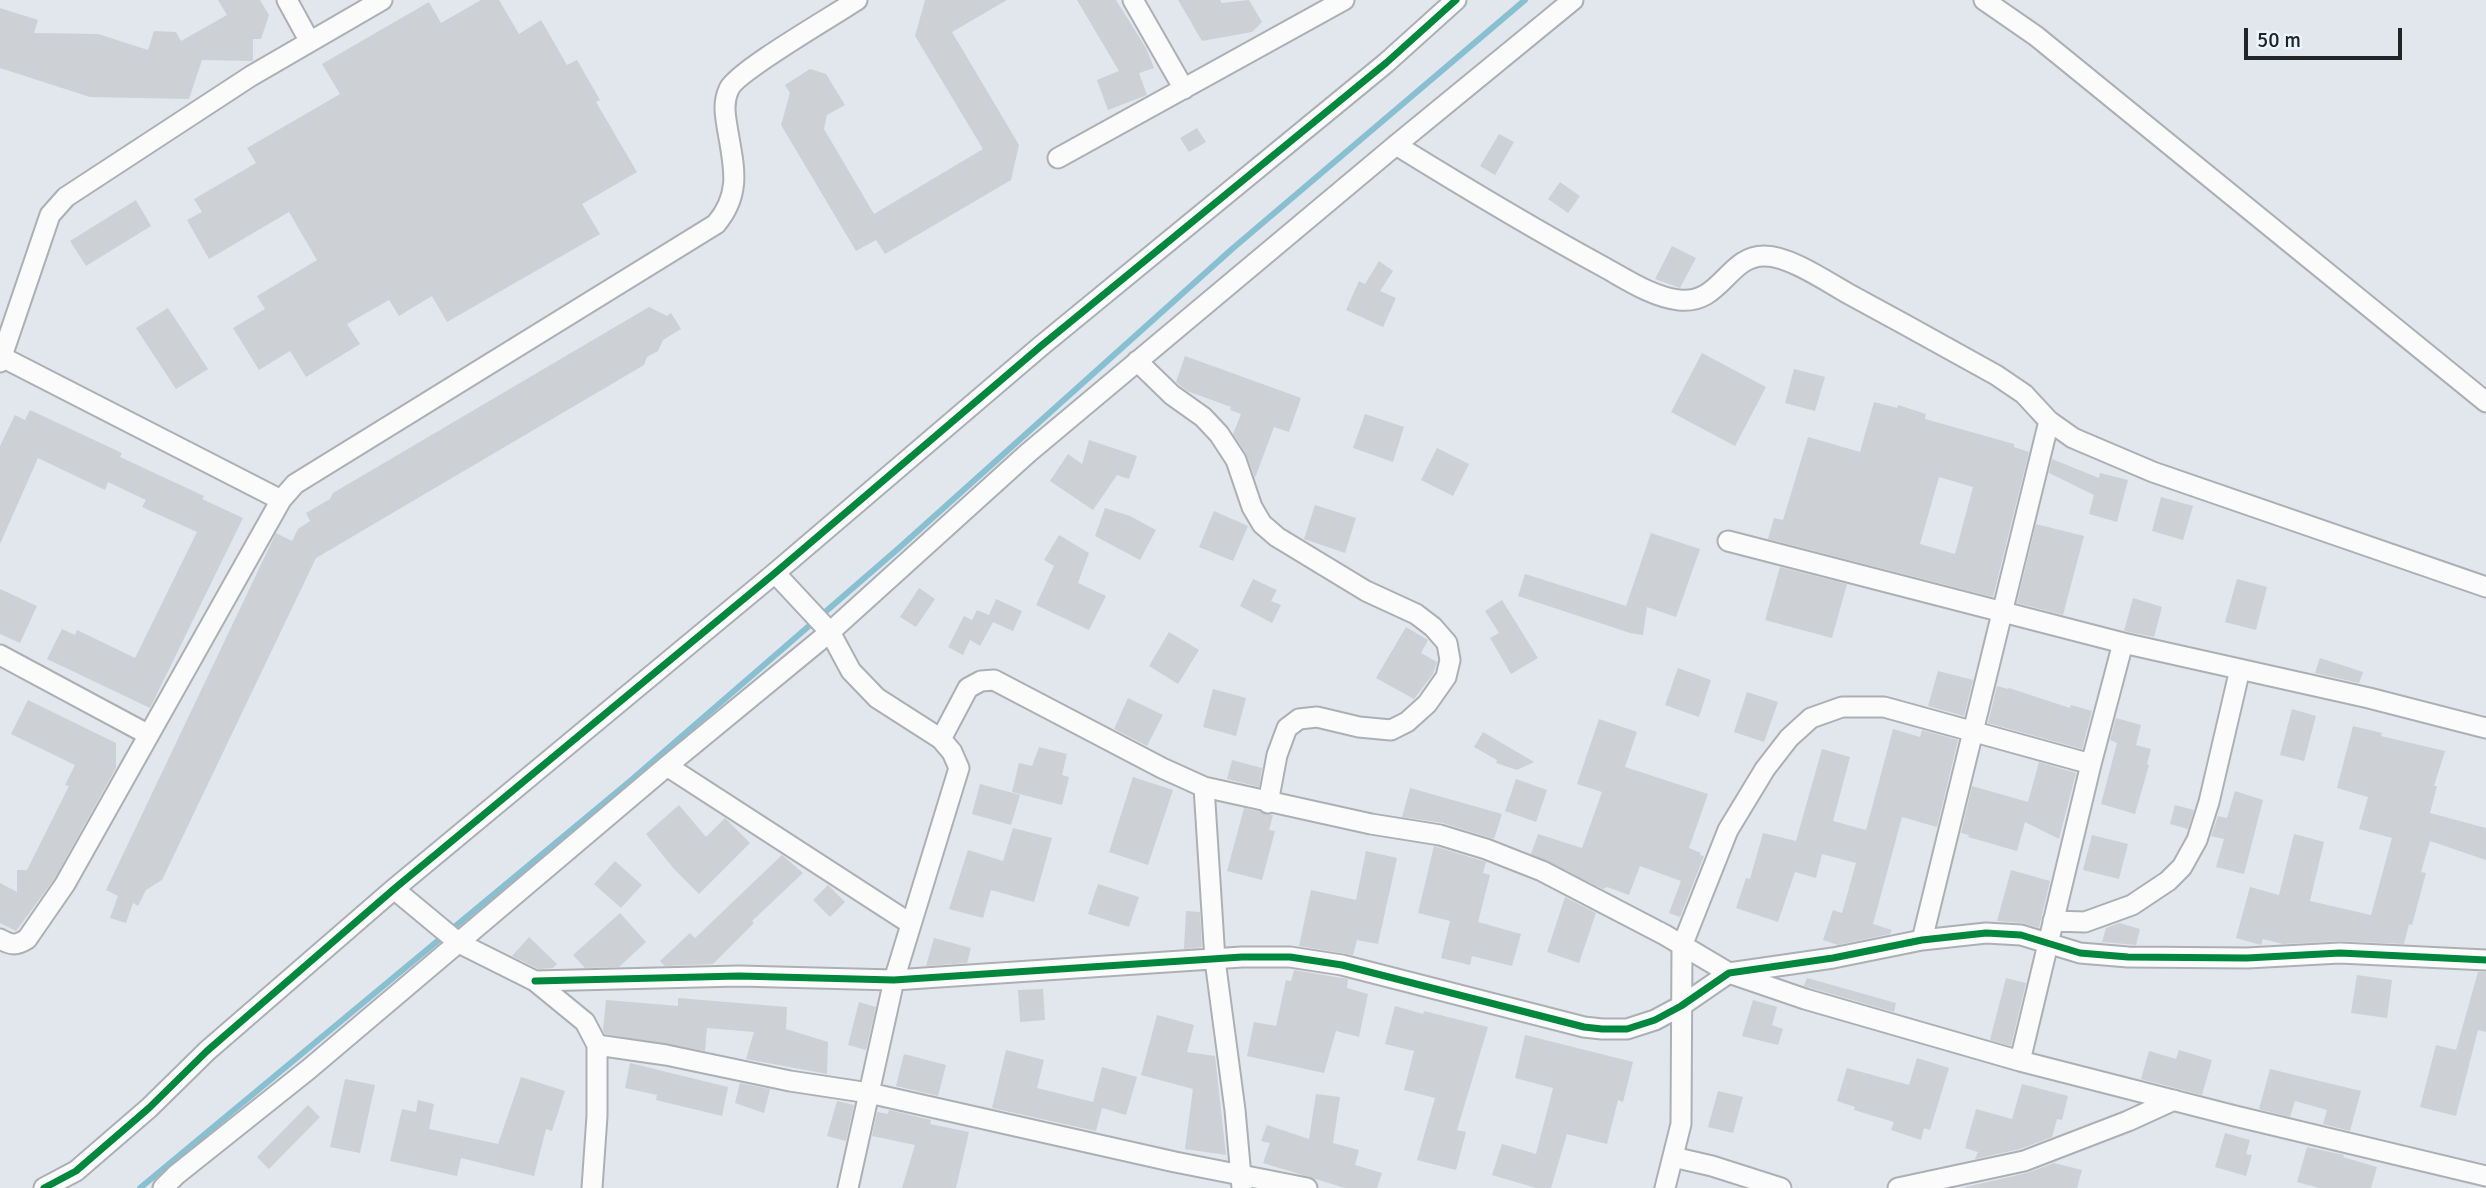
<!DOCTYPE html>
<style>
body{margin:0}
#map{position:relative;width:2486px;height:1188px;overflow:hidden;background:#e2e7ed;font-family:Signika,sans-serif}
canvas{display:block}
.scale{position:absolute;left:2244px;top:28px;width:158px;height:32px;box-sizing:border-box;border:4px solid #222528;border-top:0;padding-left:9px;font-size:21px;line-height:24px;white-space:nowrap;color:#222528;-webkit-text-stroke:5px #ebf5fe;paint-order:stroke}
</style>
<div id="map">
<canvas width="2486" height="1188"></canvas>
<div class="scale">50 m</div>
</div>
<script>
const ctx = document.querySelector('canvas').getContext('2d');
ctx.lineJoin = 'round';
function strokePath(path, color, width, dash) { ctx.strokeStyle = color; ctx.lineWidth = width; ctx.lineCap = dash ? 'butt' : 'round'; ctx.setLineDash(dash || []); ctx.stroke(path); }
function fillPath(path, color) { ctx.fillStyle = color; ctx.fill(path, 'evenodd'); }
strokePath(new Path2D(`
 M140,1188L629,782L899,548L1232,249L1525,0`), '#88c0d2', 6);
fillPath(new Path2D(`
 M218,0H260L269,15L261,39H253V61L202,60L189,99L90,97L0,68V8L38,20L34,33L98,34L148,50L154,31L176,32L181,41L227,15Z
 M481,0H499L519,34L541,20L567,65L577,60L600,100L596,102L637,172L582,204L600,234L447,322L432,296L399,316L389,300L347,324L360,344L306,377L290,351L259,370L233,328L265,309L257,296L317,260L289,212L209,259L187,220L202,212L194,199L256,163L247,148L340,94L322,64L429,2L441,23Z
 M925,0H1007L952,32L1019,145L1011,180L885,254L876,240L856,251L781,125L790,93L785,85L810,69L826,74L845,105L827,115L824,129L874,214L983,149L915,36Z
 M1077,0H1116L1146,48L1154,68L1139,73L1147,95L1108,110L1097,80L1119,71Z
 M1178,0H1220L1222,3L1249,0L1262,22L1252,32L1202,41Z
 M1197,128L1206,142L1189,152L1180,138Z
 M1499,134L1514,142L1495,175L1480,166Z
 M1560,182L1580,196L1568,213L1548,199Z
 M136,200L151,226L86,266L70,241Z
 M1672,246L1696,258L1680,288L1655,279Z
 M1379,261L1393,271L1380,291L1396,298L1383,327L1346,310L1359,281L1365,284Z
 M649,307L667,316L671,313L681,329L663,340L658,351L647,357L644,365L316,558L162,880L146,890L138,906L133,903L126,923L110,918L118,896L106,890L276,533L292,541L298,529L310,521L306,513L330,499L333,493Z
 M168,308L208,369L176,389L136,328Z
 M1702,353L1766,387L1735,446L1671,412Z
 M1185,356L1301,398L1289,432L1274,427L1255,478L1246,454L1233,434L1241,414L1230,410L1231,407L1187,391L1176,382Z
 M1794,369L1825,377L1815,411L1785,403Z
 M1874,402L1897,408L1898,405L1926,414L1925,419L2014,444V447L2029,452L1993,597L1768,539L1774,518L1783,520L1808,437L1860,452ZM1939,477L1973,487L1955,554L1920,544Z
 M30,410L122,453L120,457L204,496L202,499L243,518L150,708L47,659L62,629L75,635L77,630L135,658L197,532L142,507L146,500L108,482L105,490L38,458L0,544V446L15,415L25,420Z
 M1365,414L1404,427L1393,462L1353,448Z
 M1089,440L1137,456L1129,479L1117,475L1093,510L1050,481L1068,454L1082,464Z
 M1437,448L1469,464L1453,496L1421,480Z
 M2052,459L2099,478L2100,473L2128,480L2117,522L2089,514L2094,495L2049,473Z
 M2161,497L2193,506L2183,540L2152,531Z
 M1315,505L1356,518L1345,553L1304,539Z
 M1105,508L1130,516L1156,530L1140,560L1095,536Z
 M1214,511L1248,526L1233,561L1199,547Z
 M2036,524L2084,536L2063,615L2017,603Z
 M1651,533L1700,549L1676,617L1647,607L1643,635L1630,633L1518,596L1525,574L1626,606Z
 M1059,535L1089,553L1078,583L1106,596L1089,630L1036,605L1054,566L1044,560Z
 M1780,567L1847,584L1832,638L1765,620Z
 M1253,579L1277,590L1271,601L1281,605L1272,623L1240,606Z
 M2237,579L2267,587L2256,630L2225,622Z
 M919,588L935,599L916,627L900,617Z
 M0,589L37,606L20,643L0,634Z
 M2133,598L2162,607L2154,637L2124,631Z
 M996,599L1022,611L1013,631L993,622L980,646L970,640L963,655L948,647L964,616L972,620L977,610L989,615Z
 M1502,600L1538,658L1511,674L1490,638L1499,633L1485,611Z
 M1406,627L1428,640L1421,653L1437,662L1433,674L1414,699L1376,678Z
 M1169,632L1199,650L1178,684L1149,666Z
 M2320,658L2363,672L2359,683L2315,673Z
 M1678,668L1711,680L1699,717L1665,705Z
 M1938,671L1973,680L1964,716L1928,706Z
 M1997,686L2008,689L2009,688L2070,708L2071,705L2092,711L2082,749L1988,723Z
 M1213,689L1246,698L1236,736L1203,727Z
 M1747,692L1778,702L1764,742L1734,732Z
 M1128,698L1163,715L1147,746L1114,729Z
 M28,700L116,743V768L55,878L16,931L0,923V883L17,892V870H27L69,786L65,785L75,765L11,734Z
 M2292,709L2316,716L2304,761L2280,755Z
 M2116,718L2141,725L2136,745L2151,749L2147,764L2149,765L2135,814L2101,804L2117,743L2110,740Z
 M1599,719L1637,732L1625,767L1708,794L1689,848L1701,853L1700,855L1704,856L1680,917L1669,913L1681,881L1640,866L1629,895L1607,887L1603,889L1531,854L1538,834L1582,848L1602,792L1577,784Z
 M2353,726L2382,733L2381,736L2445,751L2434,786H2437L2430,813L2486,828V860L2430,841L2421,872L2426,873L2412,925L2409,924L2404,944L2339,941L2283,944L2263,939L2261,945L2236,938L2250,887L2279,895L2294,834L2324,842L2310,901L2371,915L2392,838L2359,829L2368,797L2337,788Z
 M1893,729L1920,737L1922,730L1958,740L1937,827L1902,817L1873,924L1892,930L1890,934L1838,945L1823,940L1833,910L1842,913L1856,863L1822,854L1816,878L1795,872L1778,922L1736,908L1746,878L1750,879L1763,833L1796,841L1822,749L1850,757L1833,821L1866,830Z
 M1483,732L1534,762L1517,770L1496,763L1497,760L1474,747Z
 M1039,747L1067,754L1062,775L1069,777L1062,805L1012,792L1019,763L1032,766Z
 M1232,760L1262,768L1259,787L1227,779Z
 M2039,762L2076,773L2059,839L2025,822L2017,851L1968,837L1969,835L1961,833L1972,786L2028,802Z
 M1133,777L1173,790L1148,865L1109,852Z
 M1516,779L1547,790L1536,822L1505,811Z
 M980,784L1020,795L1011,825L972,814Z
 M1410,788L1502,814L1494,839L1443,823L1402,817Z
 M2235,791L2263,800L2244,874L2216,867L2224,839L2211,836L2218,816L2227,818Z
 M679,805L706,837L725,818L750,843L699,894L674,869L646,834Z
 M2175,805L2194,810L2188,829L2170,824Z
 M1244,808L1273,815L1269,830L1275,831L1262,880L1227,871Z
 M1013,828L1052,838L1034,902L991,890L983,918L949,909L968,850L1003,861Z
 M2092,835L2128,844L2119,879L2083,870Z
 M1434,846L1486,862L1483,873L1490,875L1478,922L1521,934L1512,966L1472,956L1470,965L1441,958L1450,921L1418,913Z
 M1366,851L1397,858L1378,944L1357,940L1353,955L1299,946L1311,890L1356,900Z
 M782,855L803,873L752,921L754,923L713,964L665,966L660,961L690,933L695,938Z
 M615,861L642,885L621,908L594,884Z
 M2011,870L2050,881L2039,928L2022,923L1997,921Z
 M1098,884L1139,897L1129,927L1088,914Z
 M828,885L845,902L830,917L813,900Z
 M1565,897L1596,913L1579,963L1547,952Z
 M1186,911L1200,912L1202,947L1184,949Z
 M620,913L646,942L619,967L585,968L573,955Z
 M2119,923L2140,929L2136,945L2102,942L2106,928Z
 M529,937L557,964L553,968L538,969L512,956Z
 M934,938L971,948L967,963L926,966Z
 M1294,970L1348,979L1347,988L1368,994L1359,1037L1336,1031L1324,1073L1247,1056L1254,1022L1276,1026L1286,980L1291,981Z
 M2478,972H2486V1032L2478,1030L2456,1116L2420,1107L2436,1045L2456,1050Z
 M2357,975L2392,980L2387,1018L2351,1013Z
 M1807,978L1896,1003L1894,1012L1804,986Z
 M2006,978L2026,983L2011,1046L1990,1040Z
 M1043,989L1045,1020L1020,1022L1018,990Z
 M678,998L787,1007L786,1029L828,1042L827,1074L746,1059L754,1032L707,1028L705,1051L605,1034L603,1030L606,1000L678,1006Z
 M1753,1000L1777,1007L1772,1025L1783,1029L1778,1045L1742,1036Z
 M859,1002L876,1007L866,1050L848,1045Z
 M1395,1006L1423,1014L1424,1011L1488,1027L1457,1130L1466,1132L1456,1170L1417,1160L1435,1098L1404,1090L1414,1051L1385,1044Z
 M1157,1015L1194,1025L1187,1052L1215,1056L1226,1155L1185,1149L1193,1089L1141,1075Z
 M1525,1035L1633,1062L1623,1102L1618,1100L1607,1144L1567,1134L1551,1188H1536L1492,1175L1502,1144L1536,1154L1553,1088L1515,1078Z
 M1006,1050L1044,1060L1037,1088L1093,1102L1102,1067L1137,1077L1126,1115L1102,1108L1096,1131L992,1108Z
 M2179,1050L2212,1060L2202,1095L2141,1079L2149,1051L2176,1059Z
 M904,1054L946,1065L938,1096L896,1086Z
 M1917,1058L1949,1068L1930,1130L1924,1128L1921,1140L1891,1130L1894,1122L1854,1110L1855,1107L1837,1101L1847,1068L1909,1085Z
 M630,1063L728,1087L722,1116L656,1100L657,1095L625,1088Z
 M2270,1069L2361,1091L2350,1131L2323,1124L2327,1110L2295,1101L2290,1117L2259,1109Z
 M521,1077L565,1091L552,1131L546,1129L534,1176L461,1158L457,1176L390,1161L402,1109L416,1112L418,1100L434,1104L429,1129L498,1144Z
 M345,1079L375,1085L360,1153L330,1147Z
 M740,1083L770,1089L764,1113L735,1103Z
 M2022,1084L2068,1096L2062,1120L2057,1119L2052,1137L2020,1149L1975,1159L1978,1152L1965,1148L1976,1109L2012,1119Z
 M1718,1091L1743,1097L1733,1133L1708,1127Z
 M1316,1094L1340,1097L1333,1143L1359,1150L1355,1165L1382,1173L1377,1188H1345L1263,1163L1270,1143L1261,1141L1267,1125L1309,1139Z
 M837,1101L854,1105L846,1141L827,1136Z
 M308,1105L320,1117L269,1169L257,1157Z
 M889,1110L931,1120L930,1124L969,1132L956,1188H902L915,1145L872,1136L877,1112L888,1114Z
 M2225,1133L2250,1140L2246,1154L2252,1155L2246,1176L2215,1167Z
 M2307,1147L2344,1155L2343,1157L2377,1167L2371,1188H2319L2297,1182Z
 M2054,1163L2082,1170L2077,1188H1961L2027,1173Z`), '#cdd0d4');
const minor = new Path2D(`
 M287,0L310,42
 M1133,0L1184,89
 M1984,0L2036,36L2486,402
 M1396,145C1464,187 1532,228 1602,266C1626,279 1652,297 1679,300C1721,305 1728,255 1765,256C1789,256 1826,281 1847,293C1897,320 1946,347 1996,375L2024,394L2049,421L2073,438L2153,472L2486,587
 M1058,158L1344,0
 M2,357L281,500
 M1137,361L1172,395L1203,417L1219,434L1236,460L1252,507L1262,524L1277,537L1366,591L1416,614L1433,627L1447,643L1450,660L1446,677L1427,704L1407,722L1391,730L1359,727L1317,717L1299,719L1287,728L1277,755L1268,803
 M0,362L50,215L66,197L251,76L382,0
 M1728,541L2123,643L2369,698L2486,728
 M775,573L830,632L851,671L877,698L941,739L952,752L959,768L894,980L848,1188
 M0,655L149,735
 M941,739L968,688L981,681L994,680L1162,768L1204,787L1371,824L1440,835L1486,849L1542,871L1665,935L1729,973L1805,999L2020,1061L2235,1116L2486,1176
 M667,766L911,924
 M1204,787L1215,960L1235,1110L1242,1188
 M394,889L459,943L535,981L585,1022L597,1045V1116L592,1188
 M2053,921L2085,922L2132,905L2168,881L2182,867L2197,840L2209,802L2240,669
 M0,939C11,945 16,946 27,939L65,884L281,500L295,484L716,224C743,192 733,164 727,126C725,114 723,102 729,89C737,71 835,15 857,0
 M1922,940L2049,421
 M535,981L739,976L894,980L1242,957H1290L1342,965L1584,1027L1602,1029H1627L1655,1020L1681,1006L1729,973L1833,958L1922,940L1986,933L2021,935L2080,953L2128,957L2247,958L2340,953L2486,960
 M597,1045L666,1055L790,1081L869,1093L1175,1162L1307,1188
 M2020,1061L2091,764L2123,643
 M1673,1157L1712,1166L1781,1188
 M44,1188L76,1171L149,1108L207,1051L394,889L775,573L1041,346L1386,63L1456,0
 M163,1188L176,1175L309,1069L667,766L830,632L1028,453L1396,145L1573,0
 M1665,1188L1681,1124L1682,946L1728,830L1765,769L1789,738L1811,718L1842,707H1884L2091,764
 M1898,1188L2024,1161L2128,1121L2174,1100`);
strokePath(minor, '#acb0b4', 23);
strokePath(minor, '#fbfbfc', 19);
strokePath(new Path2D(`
 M535,981L739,976L894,980L1242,957H1290L1342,965L1584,1027L1602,1029H1627L1655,1020L1681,1006L1729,973L1833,958L1922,940L1986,933L2021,935L2080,953L2128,957L2247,958L2340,953L2486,960
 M44,1188L76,1171L149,1108L207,1051L394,889L775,573L1041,346L1386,63L1456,0`), '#00873e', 7);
</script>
